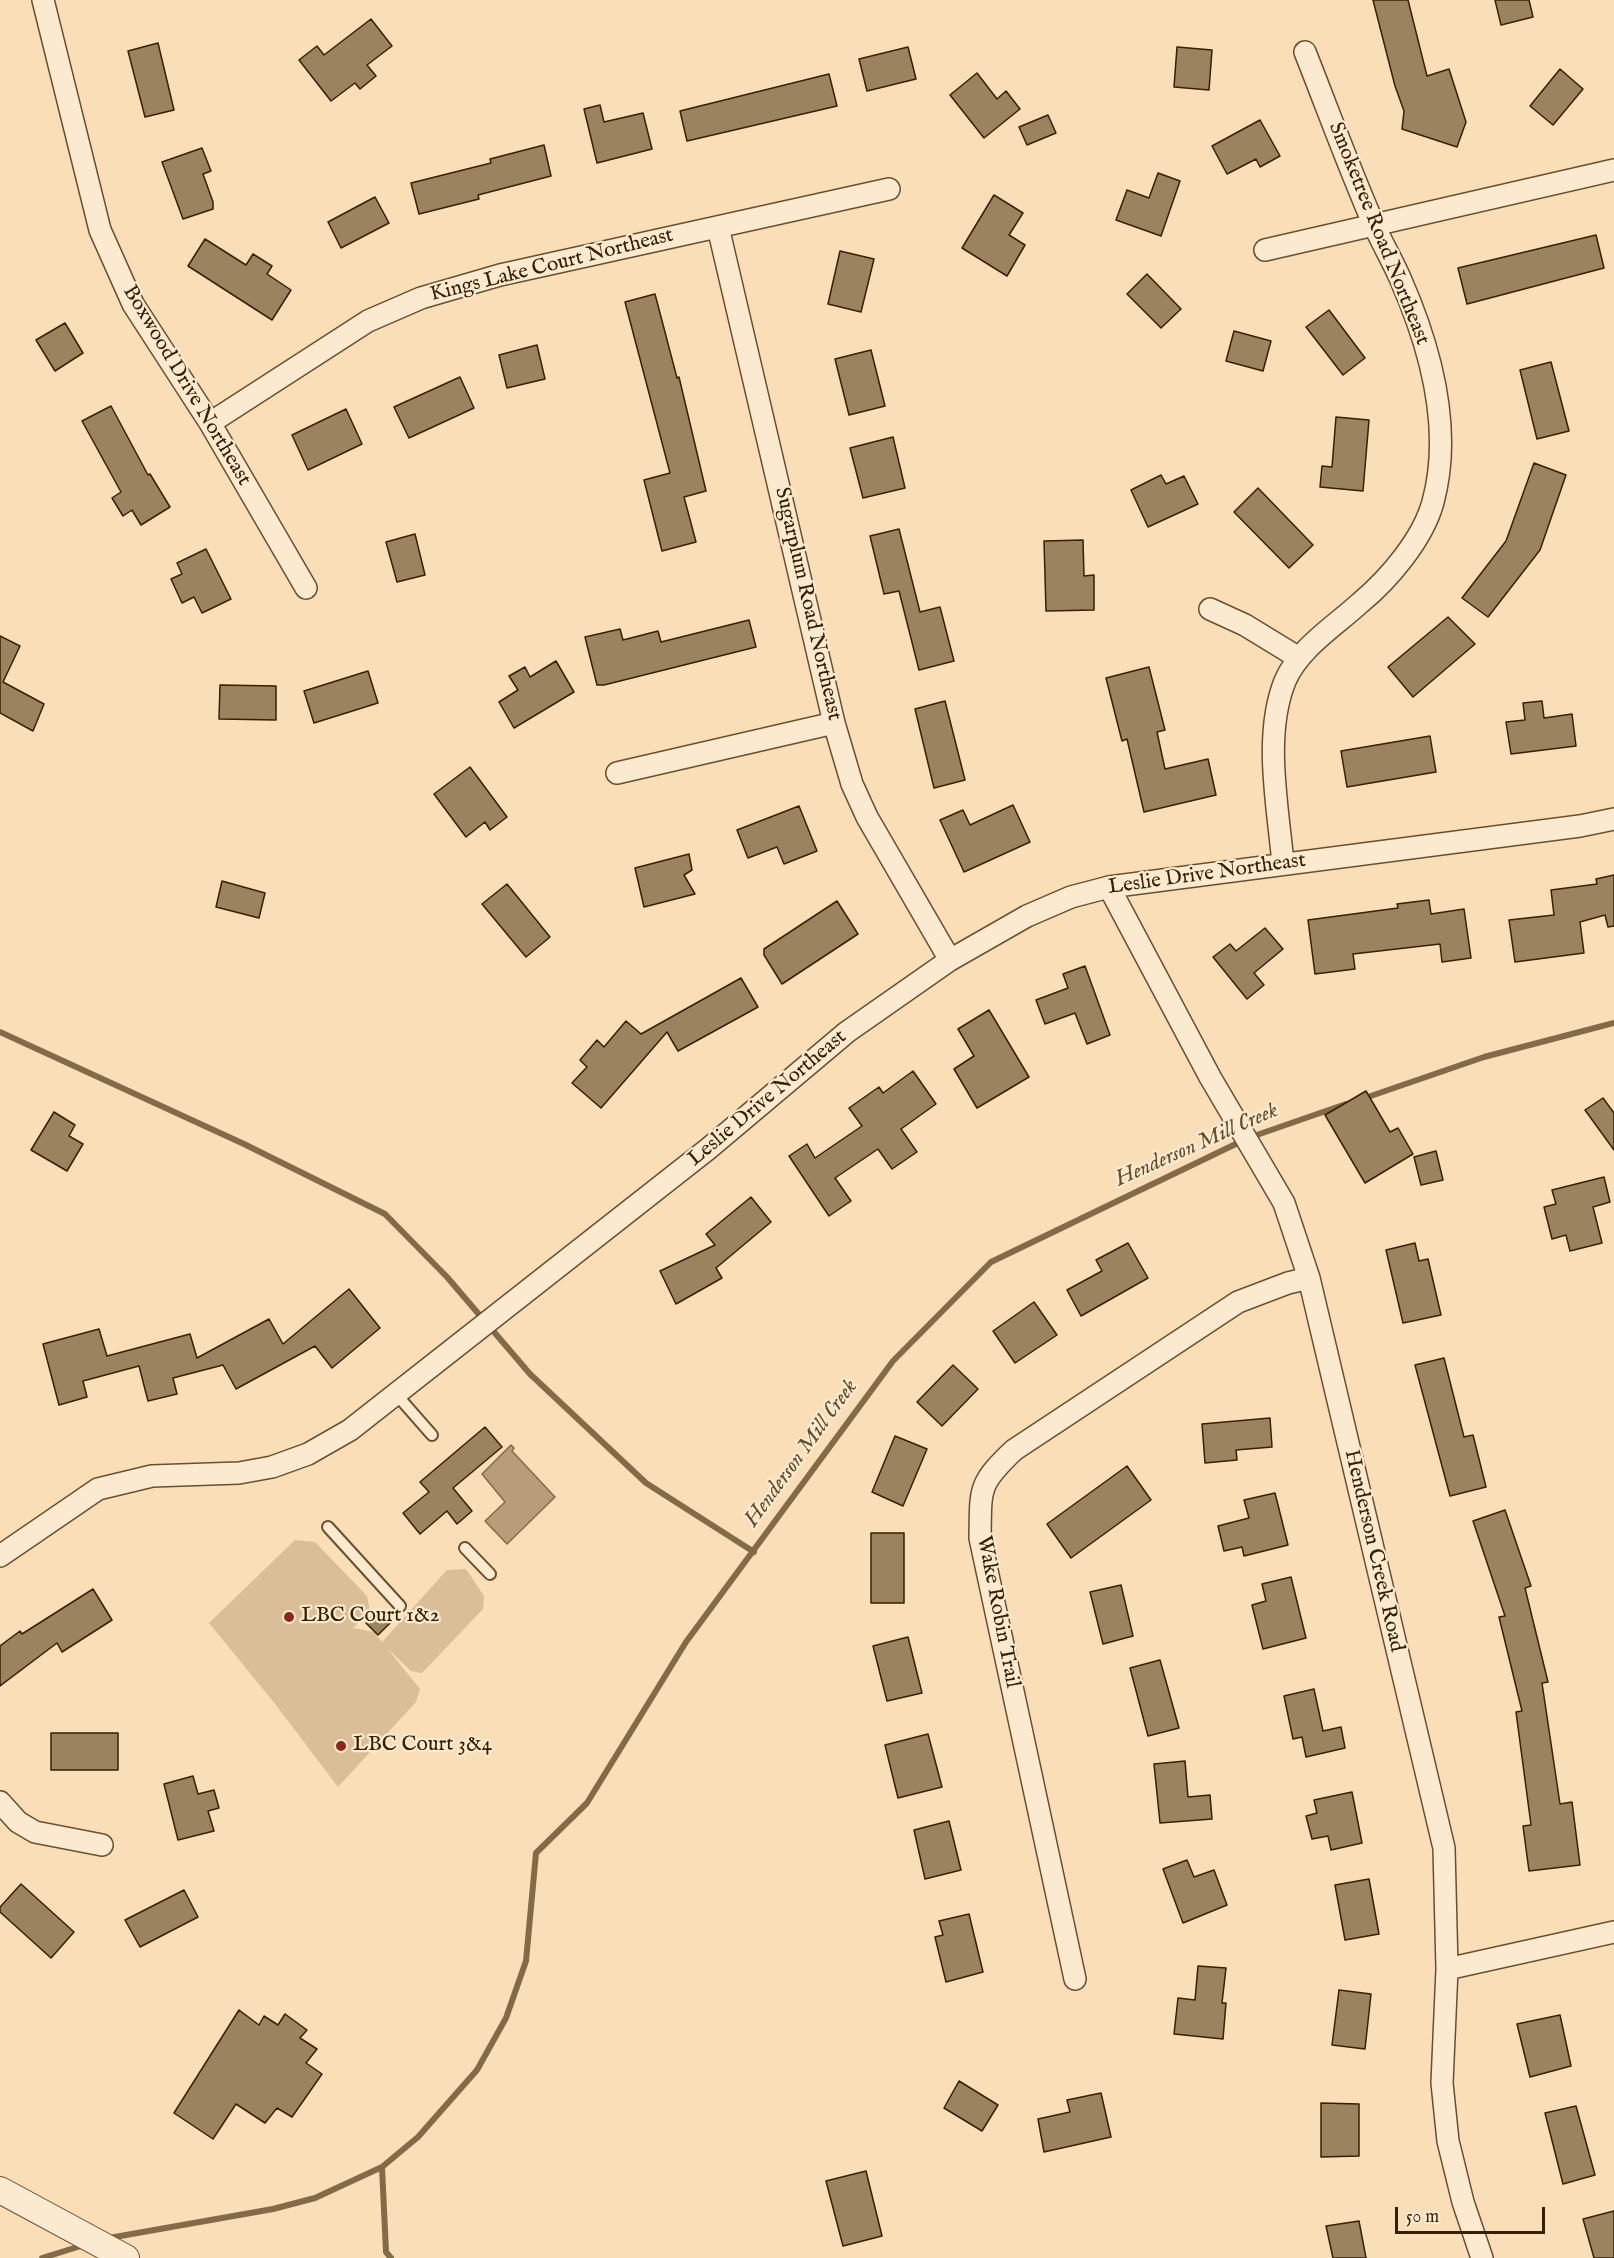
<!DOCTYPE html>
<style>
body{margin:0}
#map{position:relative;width:1614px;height:2258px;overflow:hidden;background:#fadeb7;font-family:"IM FELL English",serif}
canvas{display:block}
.scale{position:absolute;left:1395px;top:2207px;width:150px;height:27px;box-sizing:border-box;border:3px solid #362000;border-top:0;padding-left:8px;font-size:18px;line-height:21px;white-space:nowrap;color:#362000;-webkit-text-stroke:4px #fcead0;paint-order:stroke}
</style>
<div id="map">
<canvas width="1614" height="2258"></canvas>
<div class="scale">50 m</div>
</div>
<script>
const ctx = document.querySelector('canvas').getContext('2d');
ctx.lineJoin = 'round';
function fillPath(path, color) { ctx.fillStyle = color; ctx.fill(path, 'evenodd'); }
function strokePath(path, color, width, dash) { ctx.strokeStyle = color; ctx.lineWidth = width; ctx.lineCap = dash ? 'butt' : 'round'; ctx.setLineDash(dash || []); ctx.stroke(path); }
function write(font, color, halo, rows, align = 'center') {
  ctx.font = font + ' "IM FELL English",serif'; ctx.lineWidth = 4.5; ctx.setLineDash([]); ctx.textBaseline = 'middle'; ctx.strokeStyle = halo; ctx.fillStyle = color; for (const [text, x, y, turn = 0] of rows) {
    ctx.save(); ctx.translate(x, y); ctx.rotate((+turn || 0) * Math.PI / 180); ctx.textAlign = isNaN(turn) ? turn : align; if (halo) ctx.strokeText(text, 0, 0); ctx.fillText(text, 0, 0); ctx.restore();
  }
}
fillPath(new Path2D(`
 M295,1540L315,1542L367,1596L370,1611L353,1628L374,1632L382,1642L447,1570L466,1569L484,1596L483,1609L422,1673L411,1671L387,1648L420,1689L416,1702L338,1787L276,1705L209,1623Z`), '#d9be98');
const water = new Path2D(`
 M511,1445L514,1448L512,1451L555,1497L507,1544L485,1521L505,1502L482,1474Z`);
fillPath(water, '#b79d79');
strokePath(water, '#836b49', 1.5);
strokePath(new Path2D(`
 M0,1032L244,1144L385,1214L447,1277L530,1374L646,1483L754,1552
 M1362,1099L1484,1057L1614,1023
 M1251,1137L1346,1104
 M382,2167L386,2252L391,2258
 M109,2238L273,2209L315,2198L382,2167L418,2137L477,2070L506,2018L526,1961L536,1853L587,1803L686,1642L893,1361L991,1262L1242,1141
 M42,2258L84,2245`), '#836b49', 6);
const building = new Path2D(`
 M1373,0H1408L1427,76L1449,69L1466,122L1457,147L1402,129L1404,111L1395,86Z
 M1495,0H1529L1533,17L1501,25Z
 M371,19L392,46L367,65L376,76L360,89L355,83L331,101L299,60L317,46L324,55Z
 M158,43L174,110L145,117L128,51Z
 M908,47L916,79L867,91L859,59Z
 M1177,47L1212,50L1209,90L1174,87Z
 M1560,69L1583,89L1553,125L1530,106Z
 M977,73L997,99L1006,91L1020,109L984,138L950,95Z
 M829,74L837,106L687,141L680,111Z
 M600,105L604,122L643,113L652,149L597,163L584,109Z
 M1048,115L1056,133L1027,145L1019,127Z
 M1260,120L1280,156L1260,167L1256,159L1227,174L1212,146Z
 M544,145L551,176L478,195L479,199L419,214L411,183L491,163L490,159Z
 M202,148L211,171L203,174L213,202V209L183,219L162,162Z
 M1158,173L1180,181L1161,236L1116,220L1127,190L1149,198Z
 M994,195L1023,213L1009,235L1025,245L1007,276L962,248Z
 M375,197L389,223L341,248L328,222Z
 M1596,235L1604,268L1467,304L1458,268Z
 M205,239L246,265L253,254L272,266L267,274L291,290L272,320L188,266Z
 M840,251L874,259L861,312L828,304Z
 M1147,274L1181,309L1161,328L1127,294Z
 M655,294L677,378L679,377L706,491L684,497L696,542L662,551L644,480L670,473L625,302Z
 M1329,310L1365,358L1343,375L1306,327Z
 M65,323L83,353L55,371L36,340Z
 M1234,331L1271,341L1263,371L1226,361Z
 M537,345L545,379L507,388L499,355Z
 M871,350L885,406L849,415L835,359Z
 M1551,362L1569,431L1537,439L1520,370Z
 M460,377L474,408L409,438L394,407Z
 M111,406L148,475L150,474L170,507L141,525L132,510L123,516L112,498L121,492L82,421Z
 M346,409L362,444L308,470L292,435Z
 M1336,417L1369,420L1363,491L1320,487L1322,466L1332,467Z
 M893,437L905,488L863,498L850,448Z
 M1534,463L1566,475L1540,550L1488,617L1462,598L1506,541Z
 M1161,475L1166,484L1184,476L1198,504L1148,527L1131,490Z
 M1258,488L1313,545L1289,568L1234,512Z
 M899,529L920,612L940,607L954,661L919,670L899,591L884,594L870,536Z
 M415,534L425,575L397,582L386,542Z
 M1083,540L1084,576L1094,575V610L1046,611L1044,541Z
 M206,549L231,599L202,613L194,597L182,603L171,579L182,574L177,563Z
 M1448,617L1475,644L1413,697L1388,667Z
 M749,620L756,647L604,685H597L585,637L620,629L623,640L658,631L661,642Z
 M0,636L20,646L3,682L44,704L33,731L0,713Z
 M556,661L574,692L514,728L499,702L518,690L509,676L525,667L530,677Z
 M1149,667L1165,730L1157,732L1165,769L1208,759L1216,795L1144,812L1127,739L1122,741L1106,678Z
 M368,671L378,703L314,723L304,691Z
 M220,685L276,686V720L219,719Z
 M945,701L965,780L934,788L915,709Z
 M1542,701L1544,718L1572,714L1576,746L1511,754L1506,722L1525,720L1523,703Z
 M1430,736L1436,772L1347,787L1341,751Z
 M470,767L507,817L490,830L485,822L466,837L434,794Z
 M1013,805L1030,842L964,872L940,820L963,810L970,825Z
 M799,806L817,851L784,864L777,847L748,858L737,830Z
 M689,854L692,870L684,875L695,894L644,907L635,868Z
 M1614,875V926L1608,927L1605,915L1580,922L1584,953L1515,962L1509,920L1554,915L1551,890L1597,884L1596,879Z
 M222,881L265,893L259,918L216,907Z
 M507,884L550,937L526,957L482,904Z
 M1429,900L1431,914L1464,909L1471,958L1442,962L1440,944L1353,954L1355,969L1315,974L1308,920L1398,908L1397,904Z
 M837,901L858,934L782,984L764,955V949Z
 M1265,928L1283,949L1254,973L1264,985L1247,999L1213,957L1230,944L1236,951Z
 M1085,966L1110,1035L1087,1044L1075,1013L1045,1024L1036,1000L1068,988L1063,974Z
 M741,978L758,1007L678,1051L667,1032L601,1108L572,1083L587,1067L580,1060L597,1040L604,1047L626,1021L641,1034Z
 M989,1010L1029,1077L977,1108L954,1069L974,1056L958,1029Z
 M913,1071L936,1104L901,1129L917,1152L892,1169L878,1149L835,1178L851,1201L829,1216L789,1156L807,1144L815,1158L862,1126L849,1108L879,1087L883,1093Z
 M1366,1091L1390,1132L1398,1128L1413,1154L1365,1183L1325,1115Z
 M1603,1098L1614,1113V1150L1585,1110Z
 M54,1112L75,1125L69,1136L83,1144L67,1171L31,1150Z
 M1436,1151L1443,1180L1421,1185L1414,1157Z
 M1604,1177L1610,1202L1593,1207L1602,1243L1570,1251L1566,1235L1552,1239L1544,1207L1556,1204L1552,1190Z
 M751,1197L771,1222L716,1268L722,1278L676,1304L660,1271L715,1245L706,1234Z
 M1128,1243L1148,1278L1081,1316L1067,1290L1102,1271L1096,1260Z
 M1415,1243L1419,1261L1428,1259L1441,1315L1403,1323L1386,1250Z
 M349,1289L380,1328L332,1368L315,1346L236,1389L223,1365L173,1378L177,1394L148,1401L139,1366L83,1381L87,1397L59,1405L43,1344L99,1329L107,1356L190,1334L197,1358L269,1319L283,1344Z
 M1034,1302L1057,1335L1015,1363L993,1331Z
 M1444,1358L1464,1437L1473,1435L1486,1487L1450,1496L1415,1365Z
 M953,1365L978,1389L942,1426L917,1402Z
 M1270,1418L1272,1447L1236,1450L1237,1460L1205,1463L1202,1424Z
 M485,1427L502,1447L453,1488L472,1511L457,1524L447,1511L420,1534L403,1513L429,1492L420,1482Z
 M895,1436L927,1449L903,1506L872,1492Z
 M1127,1466L1151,1500L1071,1558L1047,1524Z
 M1275,1493L1288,1545L1244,1556L1242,1547L1224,1551L1218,1526L1249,1518L1244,1500Z
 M1505,1510L1531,1586L1525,1588L1548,1682L1542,1683L1560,1804L1572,1802L1580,1865L1529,1871L1523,1826L1531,1825L1516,1712L1522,1711L1499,1617L1505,1616L1473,1521Z
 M871,1533H904V1603H871Z
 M1291,1577L1306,1638L1263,1649L1252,1605L1266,1601L1262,1584Z
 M1121,1585L1133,1636L1103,1644L1090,1592Z
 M93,1589L112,1620L62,1652L57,1643L0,1686V1646L20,1631L22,1634Z
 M379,1610L391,1622L378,1635L366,1623Z
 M908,1637L922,1693L887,1701L873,1646Z
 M1160,1660L1179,1728L1148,1736L1130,1668Z
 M1314,1689L1323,1731L1341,1727L1345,1748L1306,1757L1302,1737L1293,1739L1284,1696Z
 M51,1733H118V1770H51Z
 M928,1734L942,1787L898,1798L885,1745Z
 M1185,1761L1188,1797L1210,1795L1212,1819L1160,1823L1154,1764Z
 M193,1776L198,1794L214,1790L219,1808L208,1811L214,1831L178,1840L164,1784Z
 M1352,1792L1362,1843L1331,1850L1328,1836L1312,1839L1306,1816L1317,1813L1314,1800Z
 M949,1821L961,1870L925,1879L914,1830Z
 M1187,1860L1194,1877L1214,1870L1227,1905L1183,1923L1163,1869Z
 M1369,1879L1379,1934L1345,1940L1335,1885Z
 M21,1884L74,1932L51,1958L0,1912V1907Z
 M184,1890L198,1917L140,1947L125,1920Z
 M969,1914L983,1972L946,1982L935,1937L943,1935L939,1921Z
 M1198,1966L1226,1968L1222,2003H1226L1223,2039L1174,2034L1178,1998L1195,2000Z
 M1339,1990L1371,1994L1365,2049L1332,2045Z
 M239,2010L259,2025L264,2016L278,2025L285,2014L307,2030L300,2038L317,2049L306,2063L322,2074L292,2117L277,2108L265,2123L236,2104L213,2139L174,2113Z
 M1560,2015L1571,2066L1530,2077L1517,2024Z
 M959,2081L998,2105L982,2131L944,2108Z
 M1101,2093L1111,2137L1044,2152L1038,2119L1070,2112L1067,2100Z
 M1321,2103L1359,2104V2156L1321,2157Z
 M1576,2106L1595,2175L1563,2184L1545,2113Z
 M866,2171L882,2236L843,2246L826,2181Z
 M1614,2211V2258H1594L1583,2219Z
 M1359,2221L1366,2258H1333L1326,2226Z`);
fillPath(building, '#9c835f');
strokePath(building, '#362000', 1.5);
const service = new Path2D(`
 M396,1394L432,1435
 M328,1527L400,1606
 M465,1548L490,1574`);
const minor = new Path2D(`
 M43,0L100,230L133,304L210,423L306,588
 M718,227L834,723L852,784L867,817L950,960
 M1265,250L1614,170
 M210,423L368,321L421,298L500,275L889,189
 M1210,609L1245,625L1299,658
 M617,773L834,723
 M1283,864C1278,806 1263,736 1285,681C1299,648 1335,626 1360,603C1389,579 1423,539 1433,502C1453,428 1430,346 1400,278C1392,260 1382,243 1374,225C1349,168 1328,110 1305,52
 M1109,887L1210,1077L1284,1203L1309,1278L1444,1848L1447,1969L1442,2083L1448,2141L1463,2202L1482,2258
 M0,1556L98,1489L152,1476L239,1473L272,1467L308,1454L350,1430L708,1149L847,1032L950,960L1027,916L1071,897L1109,887L1580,826L1614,819
 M0,1802L18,1822L35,1832L102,1845
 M1447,1969L1614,1932
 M1075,1979L980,1538C981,1489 977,1485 1014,1450L1238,1302L1288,1283L1309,1278`);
const tertiary = new Path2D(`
 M0,2190L126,2258`);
strokePath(service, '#67502e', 14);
strokePath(minor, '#67502e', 24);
strokePath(tertiary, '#67502e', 28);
strokePath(service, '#fcead0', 10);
strokePath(minor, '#fcead0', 21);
strokePath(tertiary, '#fcead0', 26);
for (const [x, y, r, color] of [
 [289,1617,6,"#8f2418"],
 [341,1746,6,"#8f2418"]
]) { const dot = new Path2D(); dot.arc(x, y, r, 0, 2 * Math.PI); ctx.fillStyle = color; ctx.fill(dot); strokePath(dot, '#fcead0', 2); }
write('21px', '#362000', '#fcead0', [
 ["Smoketree Road Northeast",1378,234,68],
 ["Kings Lake Court Northeast",552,266,-14],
 ["Boxwood Drive Northeast",186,386,59],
 ["Sugarplum Road Northeast",807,604,77],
 ["Leslie Drive Northeast",1207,875,-8],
 ["Leslie Drive Northeast",768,1099,-40],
 ["Henderson Creek Road",1373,1551,77],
 ["Wake Robin Trail",997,1612,79]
]);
write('21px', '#362000', '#fcead0', [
 ["LBC Court 1&2",301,1617],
 ["LBC Court 3&4",353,1746]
], 'left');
write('italic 22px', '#634c2a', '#fcead0', [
 ["Henderson Mill Creek",1197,1146,-24],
 ["Henderson Mill Creek",802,1454,-54]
]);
</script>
